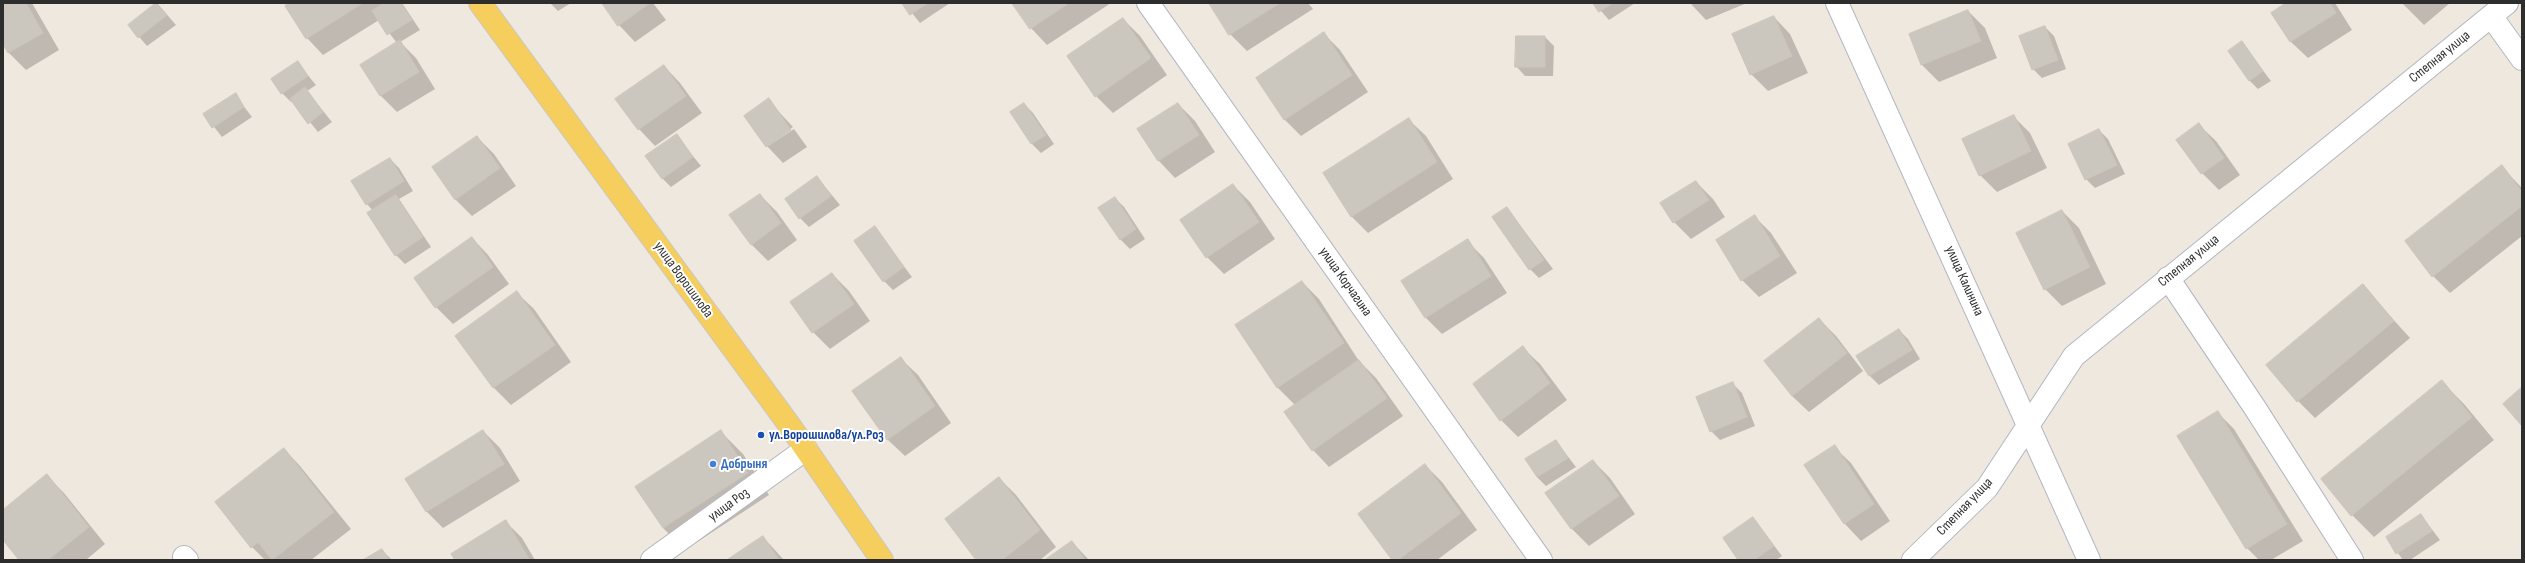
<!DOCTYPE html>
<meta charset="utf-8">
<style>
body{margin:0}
#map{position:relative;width:2525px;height:563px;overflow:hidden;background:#efe8df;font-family:"Sofia Sans Condensed",sans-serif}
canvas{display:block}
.frame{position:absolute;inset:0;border:4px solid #2d2d2d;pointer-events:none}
</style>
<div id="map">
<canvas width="2525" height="563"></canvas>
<div class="frame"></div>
</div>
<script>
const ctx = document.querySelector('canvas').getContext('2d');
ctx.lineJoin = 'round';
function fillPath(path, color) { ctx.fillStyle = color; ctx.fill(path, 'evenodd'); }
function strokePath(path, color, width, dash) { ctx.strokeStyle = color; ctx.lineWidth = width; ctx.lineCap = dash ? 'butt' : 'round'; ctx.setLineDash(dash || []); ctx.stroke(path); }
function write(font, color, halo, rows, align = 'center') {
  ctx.font = font + ' "Sofia Sans Condensed",sans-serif'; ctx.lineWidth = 4; ctx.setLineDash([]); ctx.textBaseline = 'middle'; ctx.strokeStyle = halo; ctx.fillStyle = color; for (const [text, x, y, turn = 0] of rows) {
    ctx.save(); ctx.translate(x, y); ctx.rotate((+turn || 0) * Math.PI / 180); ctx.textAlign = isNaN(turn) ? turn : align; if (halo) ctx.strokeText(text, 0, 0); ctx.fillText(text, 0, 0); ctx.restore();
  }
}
fillPath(new Path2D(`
 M3,3H32L59,50L26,70L9,53L3,42Z
 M157,3L176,25L147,46L129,25Z
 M291,3H382L383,5L402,3L420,30L400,42L416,58L435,89L397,112L381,96L361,65L397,43L379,20L323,55L307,38Z
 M550,3H571L558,11Z
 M603,3H653L666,20L635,42L619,25Z
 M904,3H950L920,23Z
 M1014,3H1111L1047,45L1031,28Z
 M1211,3H1308L1313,9L1247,51L1230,34Z
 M1594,3H1635L1609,20Z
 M1690,3H1747L1706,20Z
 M2287,3H2335L2352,30L2308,58L2291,42L2272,13Z
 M2402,3H2450L2424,25Z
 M1968,11L1985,28L1997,58L1939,82L1922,65L1910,34Z
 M1774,17L1790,34L1808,73L1768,91L1751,74Z
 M1123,19L1140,36L1167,75L1113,113L1096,96Z
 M2045,27L2054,36L2066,69L2042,78L2033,69Z
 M1324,34L1340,50L1368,92L1301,136L1284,119Z
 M1545,37L1554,46L1553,76H1525L1516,66Z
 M2242,43L2271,81L2258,89L2249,80Z
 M297,62L316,85L307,91L332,122L318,132L293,101L291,102L282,93Z
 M664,66L680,83L702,113L655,146L639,129Z
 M235,95L252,117L222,137L204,114Z
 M768,100L793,127L768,144V146L794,129L807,147L783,163L767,146Z
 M1024,104L1033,113L1054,144L1041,153L1032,144L1011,113Z
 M1178,104L1195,121L1215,152L1175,178L1159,161L1139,130Z
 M2013,116L2030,133L2047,168L1997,192L1980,175Z
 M1409,120L1426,136L1453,179L1368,233L1351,216Z
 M2199,125L2216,141L2240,175L2219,190L2202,173L2177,141Z
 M2099,130L2108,139L2125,174L2095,188L2086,179Z
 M676,135L701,166L671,187L662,178Z
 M477,137L494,154L516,186L472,216L456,200L434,168Z
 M390,159L399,168L413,191L399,199L431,247L405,264L396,255L373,211L367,204Z
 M2502,167L2522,188V236L2450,293L2433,276Z
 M817,177L840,205L809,227L800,218Z
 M1696,182L1713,199L1725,217L1691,239L1674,222Z
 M1233,185L1250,202L1275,239L1224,274L1207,257Z
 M760,195L777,212L797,240L768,261L751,244Z
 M1115,198L1124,207L1145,239L1130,249L1121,240Z
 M1507,208L1553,269L1539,278L1530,269Z
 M2062,211L2079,228L2106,284L2062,306L2045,289Z
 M1754,216L1771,233L1797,273L1759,297L1742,280Z
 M875,228L912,277L893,290L884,281L856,241Z
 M472,238L488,255L509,284L453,324L436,307Z
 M1467,241L1484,258L1507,293L1442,334L1425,317Z
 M832,274L849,291L870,321L830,349L813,332Z
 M1302,282L1319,299L1359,361L1376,378L1403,416L1329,467L1313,450L1295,405L1278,388L1237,326Z
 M2363,286L2410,338L2315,418L2298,401Z
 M517,293L534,309L571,362L511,405L494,388L457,336Z
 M1819,319L1836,336L1863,371L1809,412L1792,396Z
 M1899,330L1908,339L1920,359L1879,385L1870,376Z
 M1523,348L1540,364L1567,400L1518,437L1501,420Z
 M901,359L918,375L951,423L905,456L888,440L854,392Z
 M2442,382L2464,404L2494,440L2374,537L2352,515Z
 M1733,384L1742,393L1755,426L1720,440L1711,431Z
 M2218,413L2234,429L2303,541L2271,560H2259L2247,548Z
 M483,431L500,448L520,481L443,528L427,512L406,479Z
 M721,432L743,454L769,495L685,550L663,528Z
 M1556,441L1576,467L1546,486L1537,477Z
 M1834,447L1851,463L1890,521L1861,541L1845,524L1806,466Z
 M284,449L300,466L351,529L311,560H265L252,547Z
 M1593,461L1610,478L1635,514L1589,546L1572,529L1547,493Z
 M1425,465L1442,482L1477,530L1437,560H1393Z
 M47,476L64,493L105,544L86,560H20L3,539V511Z
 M999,478L1016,495L1056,547L1040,560H977Z
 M2421,515L2440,540L2410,560H2403L2387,538Z
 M1753,518L1782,556L1776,560H1739Z
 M505,521L522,538L535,560H456L452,554Z
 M763,537L784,560H729Z
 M1072,542L1089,560H1046Z
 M382,550L392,560H365Z`), '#0003');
const building = new Path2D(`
 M3,3H26L43,33L8,53L3,44Z
 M156,3L167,15L138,38L128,25Z
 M289,3H363L306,39L285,6Z
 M384,3H401L412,20L387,35L372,11Z
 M602,3H650L618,26Z
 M902,3H928L910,15Z
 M1012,3H1069L1030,29Z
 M1209,3H1280L1229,35Z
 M1593,3H1613L1599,12Z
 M2286,3H2330L2336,13L2290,42L2271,13Z
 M1968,10L1981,41L1921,65L1909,34Z
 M1774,16L1792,56L1750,75L1732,34Z
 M1123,18L1151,58L1095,97L1067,56Z
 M2045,26L2058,60L2032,70L2019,36Z
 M1324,32L1352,75L1284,120L1256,78Z
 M1516,36H1545V67H1515Z
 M400,40L419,72L380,96L360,65Z
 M2242,41L2263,71L2249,81L2228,51Z
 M298,61L308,76L281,94L271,79Z
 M664,65L686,96L638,130L615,99Z
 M305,87L323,112L308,124L290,99Z
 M236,93L244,107L212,128L203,114Z
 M769,98L791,130L766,147L744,116Z
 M1024,103L1046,135L1031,144L1010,112Z
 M1178,103L1199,135L1158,161L1137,129Z
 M2014,115L2031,151L1979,176L1962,139Z
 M1409,118L1437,162L1351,217L1323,173Z
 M2199,123L2224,158L2201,174L2176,140Z
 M2099,129L2117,165L2085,180L2068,144Z
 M677,134L693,157L662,179L645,156Z
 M477,136L500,168L455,200L432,167Z
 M390,158L404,181L366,205L351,181Z
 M2502,165L2522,192V206L2432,277L2405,241Z
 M817,176L831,196L799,219L785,199Z
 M1696,181L1709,200L1673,223L1660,203Z
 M1233,184L1259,222L1206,258L1180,220Z
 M760,194L781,223L751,245L729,215Z
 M396,195L423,237L395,256L367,213Z
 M1115,197L1136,229L1120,240L1098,208Z
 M1507,207L1544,260L1529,270L1492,217Z
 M2062,210L2090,267L2044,290L2016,233Z
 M1755,215L1780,256L1741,281L1716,240Z
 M875,226L904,267L883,282L854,241Z
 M472,237L493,267L435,308L414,278Z
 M1468,239L1491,276L1425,318L1401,281Z
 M832,273L854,304L812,333L790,302Z
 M1302,281L1344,343L1277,388L1235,325Z
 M2363,284L2394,321L2297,402L2266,365Z
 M517,291L555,345L493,388L455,336Z
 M1819,318L1847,353L1792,396L1764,361Z
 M1899,329L1912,350L1869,376L1856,356Z
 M1523,346L1550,383L1500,421L1473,384Z
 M901,357L935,406L887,440L852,391Z
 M1359,360L1387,398L1312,451L1284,412Z
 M2442,380L2472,417L2351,516L2321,479Z
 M1733,382L1747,417L1710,432L1696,397Z
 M2521,388L2522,389V426L2503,404Z
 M2218,411L2287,524L2246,549L2177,436Z
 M483,430L504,464L426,512L405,479Z
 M721,430L748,473L663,528L635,487Z
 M1556,440L1568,458L1537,477L1525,459Z
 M1835,445L1874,504L1844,524L1804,465Z
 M284,448L334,512L272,560L258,542L251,548L215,502Z
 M1593,460L1619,496L1571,529L1545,493Z
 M1425,464L1461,513L1398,560H1392L1358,514Z
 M47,474L89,527L48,560H19L3,540V510Z
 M999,477L1040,530L1002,560H976L945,519Z
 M2421,514L2432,531L2396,554L2386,537Z
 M1753,517L1774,546L1754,560H1738L1723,538Z
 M506,520L529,559L455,560L451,554Z
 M763,536L779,560H727Z
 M1072,541L1085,560H1045Z
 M382,549L389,560H363Z`);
fillPath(building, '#cbc6be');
strokePath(building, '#cbc4b8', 1);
const minor = new Path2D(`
 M1148,3L1541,560
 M1837,3L2089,560
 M2491,16L2522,59
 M2168,278L2255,408L2352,560
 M184,557L187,560
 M652,560L806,449
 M1913,560L1987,488L2074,356L2507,3`);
const major = new Path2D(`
 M480,3L790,426L882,560`);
strokePath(minor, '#b3b6c1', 24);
strokePath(major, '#c8c8c8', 24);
strokePath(minor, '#fff', 22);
strokePath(major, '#f5ce5e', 22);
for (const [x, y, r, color] of [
 [761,435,4,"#1a4fb4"],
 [713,464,4,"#3f7fe0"]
]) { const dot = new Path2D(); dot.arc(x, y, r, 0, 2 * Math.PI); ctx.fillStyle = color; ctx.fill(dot); strokePath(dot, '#fff', 1.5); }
write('14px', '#2d2d2d', '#fff', [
 ["Степная улица",2440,57,-39],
 ["Степная улица",2189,261,-39],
 ["улица Ворошилова",683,280,54],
 ["улица Калинина",1964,281,66],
 ["улица Корчагина",1345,282,55],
 ["улица Роз",729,505,-36],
 ["Степная улица",1965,507,-46]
]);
write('bold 14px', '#164399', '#fff', [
 ["ул.Ворошилова/ул.Роз",769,435]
], 'left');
write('bold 14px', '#366cbe', '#fff', [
 ["Добрыня",721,464]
], 'left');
</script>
